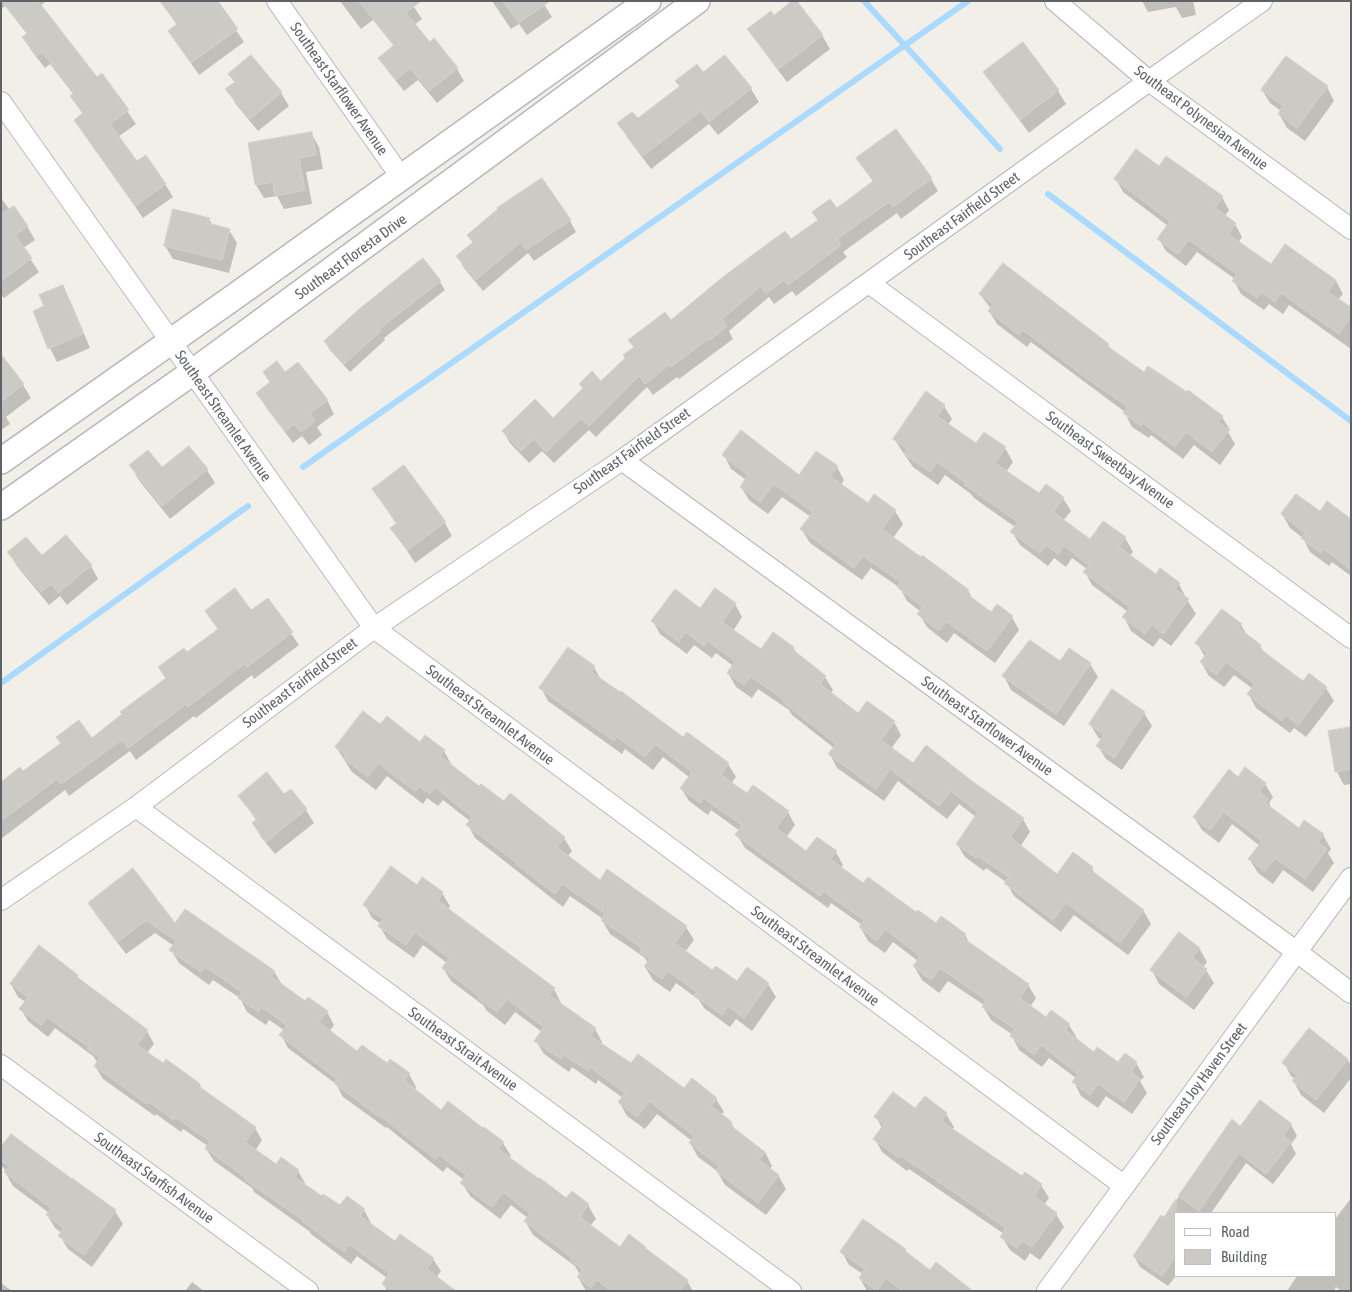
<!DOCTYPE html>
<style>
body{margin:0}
#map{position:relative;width:1352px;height:1292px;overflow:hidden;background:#f1efe8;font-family:"Asap Condensed",sans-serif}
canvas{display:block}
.frame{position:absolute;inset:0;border:2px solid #5f6368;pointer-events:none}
.legend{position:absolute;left:1174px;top:1212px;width:162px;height:65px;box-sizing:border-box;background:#fff;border:1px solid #bfc1c3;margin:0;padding:6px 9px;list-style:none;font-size:15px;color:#5f6368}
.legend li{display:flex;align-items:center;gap:10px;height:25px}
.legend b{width:25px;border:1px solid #bfc1c3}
</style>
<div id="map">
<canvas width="1352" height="1292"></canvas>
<div class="frame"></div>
<ul class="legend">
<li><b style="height:6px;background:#fff"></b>Road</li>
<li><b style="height:14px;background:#cccac5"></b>Building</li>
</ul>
</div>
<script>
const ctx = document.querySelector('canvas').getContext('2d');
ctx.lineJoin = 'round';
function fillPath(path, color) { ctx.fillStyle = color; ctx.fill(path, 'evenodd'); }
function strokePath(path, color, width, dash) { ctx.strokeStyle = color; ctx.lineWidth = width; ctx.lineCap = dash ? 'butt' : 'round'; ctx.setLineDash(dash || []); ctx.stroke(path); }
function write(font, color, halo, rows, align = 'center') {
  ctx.font = font + ' "Asap Condensed",sans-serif'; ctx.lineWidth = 5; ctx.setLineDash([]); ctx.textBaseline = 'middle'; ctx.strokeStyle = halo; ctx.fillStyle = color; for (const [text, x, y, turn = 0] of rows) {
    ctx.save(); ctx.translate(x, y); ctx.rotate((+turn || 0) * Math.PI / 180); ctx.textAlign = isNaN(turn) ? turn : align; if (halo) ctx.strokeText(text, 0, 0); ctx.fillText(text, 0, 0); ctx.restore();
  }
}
fillPath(new Path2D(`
 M1,1H46L40,6L96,78L102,75L136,124L118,137L137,163L165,184L173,197L143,218L75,120L83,115L72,96L74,95L50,64L45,68L31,50L24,38L28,35L5,6L1,9Z
 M160,1H216L244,42L199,75L169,31L177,25Z
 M340,1H410L422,19L414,25L430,43L457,69L464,81L437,103L418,80L404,91L387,70L380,58L394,46L373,20L361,29Z
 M492,1H542L552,17L527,35L519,24L511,29Z
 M1142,1H1193L1196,15L1182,18L1176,7L1148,12Z
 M774,17L822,35L830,49L787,82L757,42L749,29Z
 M1022,44L1058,91L1066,104L1029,133L993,85L985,72Z
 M251,56L281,93L289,106L258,131L235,103L227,89L235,83L229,74Z
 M703,74L751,89L759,102L718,135L709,124L651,169L627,137L619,123L637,120L680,87L677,81Z
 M1327,87L1334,101L1305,141L1287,128L1279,114L1281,111L1270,103L1262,90Z
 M895,131L931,179L938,191L901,219L897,213L843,252L847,257L796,296L792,291L774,304L769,297L729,331L733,339L679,379L677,377L653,395L647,387L596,437L589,430L554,463L542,451L529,463L510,443L503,431L553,420L584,390L580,384L601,382L671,321L836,209L874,182L858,159Z
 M311,133L319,147L323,169L306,172L312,204L284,209L277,196L264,198L256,185L249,144Z
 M1159,168L1222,197L1229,210L1225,216L1235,224L1242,237L1238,243L1271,266L1286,246L1336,281L1343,294L1338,300L1351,309V349L1289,305L1283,314L1269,304L1264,310L1241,294L1234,281L1235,279L1197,252L1186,266L1166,251L1159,239L1168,226L1123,192L1116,179Z
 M1,198L10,210L27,226L35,240L23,248L39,272L4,298L1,294Z
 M209,219L213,226L229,230L237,243L229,273L173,259L165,246Z
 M570,221L576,232L534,261L528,253L483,291L464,268L458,256L473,243L468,235Z
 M440,282L445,290L384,338L385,340L350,372L330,350L325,342Z
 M62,287L70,300L90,348L57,362L50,348L34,311L45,307Z
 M980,294L1108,345L1112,351L1144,374L1187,394L1189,391L1222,417L1230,430L1228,432L1235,444L1220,465L1194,445L1183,459L1151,435L1149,438L1132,427L1125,413V412L1031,342L1027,347L997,324L989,311L991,309Z
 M1,356L23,385L31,398L6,417L10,424L1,430Z
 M264,373H285L327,400L334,414L317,427L322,435L309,445L302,436L293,443L265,406L258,393L270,383Z
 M944,406L952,419L948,425L976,445L984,434L1005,448L1013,462L1006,472L1039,495L1063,498L1071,511L1063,521L1090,541L1125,538L1133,552L1130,556L1156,575L1179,584L1186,598L1196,614L1171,646L1160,638L1153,647L1131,631L1124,617L1128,612L1092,585L1085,572L1087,569L1072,558L1066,567L1054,558L1048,566L1020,545L1012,532L1015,527L974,498L971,494L945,475L938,485L913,467L894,439Z
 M189,447L207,470L215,483L170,519L138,479L131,465L162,469Z
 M724,455L799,476L837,467L844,480L841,485L868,505L895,511L903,524L893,538L968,591L974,601L991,614L1012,617L1019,630L995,663L954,633L947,643L927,627L919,614L921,612L907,601L900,588L871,568L862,580L810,543L802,530L811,517L782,497L768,514L749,500L741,487L746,480L731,469Z
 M373,489L445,523L452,536L415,563L392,528L397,525Z
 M1320,513L1351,524V576L1332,562L1329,566L1310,552L1303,538L1290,528L1282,514Z
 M9,553L91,566L98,579L67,605L60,596L49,605L17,566Z
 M267,599L299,645L254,679L252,675L196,718L194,716L136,760L130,751L69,796L65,790L1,839V783L92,739L166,679L159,667L187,654L219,630L206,611L251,612Z
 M735,604L742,617L733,631L762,650L793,647L798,655L825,677L833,690L831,693L858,715L894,722L901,735L891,749L913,764L971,782L1023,819L1030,832L1020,847L1057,876L1092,868L1096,876L1143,910L1151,924L1128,955L1074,915L1061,932L1014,896L1006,882L986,868L984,871L965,857L957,844L976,817L959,804L947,819L898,781L884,801L837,768L830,754L834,748L792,715L789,710L758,689L752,698L736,687L728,673L733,666L716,653L712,658L694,645L687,654L660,634L653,621Z
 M1241,625L1247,635L1260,646L1265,654L1303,683L1326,688L1334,701L1306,737L1294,728L1290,733L1256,708L1249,695L1253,689L1234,675L1224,687L1209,676L1201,662L1205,657L1197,643Z
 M1061,662L1090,664L1098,677L1064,726L1011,690L1004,676Z
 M594,667L601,680L684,739L728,764L736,777L731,784L747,795L788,812L795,825L786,838L807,853L836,852L843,865L841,868L863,885L937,925L965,935L970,944L1028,985L1036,998L1030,1007L1046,1019L1069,1025L1077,1038L1075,1040L1094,1054L1119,1064L1136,1063L1144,1077L1140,1081L1147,1093L1132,1114L1106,1096L1098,1108L1081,1096L1074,1082L1076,1078L1049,1058L1042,1067L1019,1050L1012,1036L1013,1035L991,1020L983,1007L984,1005L948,981L939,993L922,980L914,966L918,961L893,942L885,953L868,941L860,927L862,925L831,903L828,908L745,848L737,835L740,831L711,810L708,815L689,801L681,788L689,777L663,757L653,770L625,749L622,754L548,701L541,688Z
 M1144,713L1152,726L1122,770L1106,759L1098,746L1102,740L1098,737L1090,724Z
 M380,726L420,744L444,751L451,764L450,765L480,787L564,838L572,851L568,856L601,882L686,927L694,940L685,952L713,972L737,983L768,984L776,997L752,1031L736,1019L730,1027L704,1008L699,1000L676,983L670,992L653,980L645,967L648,963L644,957L610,934L602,920L603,919L570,896L563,907L475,838L468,825L470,821L443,800L438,806L427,798L423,804L387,776L376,790L352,772L336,747Z
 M1351,729V784L1344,785L1337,772L1329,732Z
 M1245,769L1265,784L1273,797L1269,803L1273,811L1299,830L1305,822L1323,835L1331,849L1328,853L1334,863L1313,892L1283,870L1273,884L1258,873L1250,860L1260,846L1232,824L1219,843L1202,830L1194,817L1239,778Z
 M291,791L306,810L314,823L275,854L261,837L253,824L257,821L239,796H284Z
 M422,879L442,893L450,906L448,910L554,989L561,1003L560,1004L595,1029L602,1042L601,1045L631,1065L684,1090L716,1099L724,1112L721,1115L731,1123L736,1131L765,1152L772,1166L770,1169L778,1175L786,1189L766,1215L725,1185L717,1171L698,1157L690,1143L692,1141L657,1114L645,1129L627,1116L620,1103L623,1098L598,1080L596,1084L572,1067L569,1072L544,1054L536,1041L542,1032L515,1012L505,1025L487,1011L483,1005L451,981L443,968L447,963L423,945L414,958L387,939L380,926L381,924L372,918L365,905L417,886Z
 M89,903L175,925L274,971L282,985L306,1002L327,1012L334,1025L329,1032L358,1053L409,1074L416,1087L415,1090L442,1111L483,1130L503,1143L511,1156L509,1158L567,1200L588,1205L596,1219L590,1226L620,1249L630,1236L687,1281L693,1291H586L578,1277L580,1275L575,1266L533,1235L525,1221L528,1218L511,1205L500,1219L470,1196L462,1183L464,1180L447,1167L443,1172L387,1127L386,1128L343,1097L336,1084L288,1048L281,1035L284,1030L269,1020L266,1025L247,1012L240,998L213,980L209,985L179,963L171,950L174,946L155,933L126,954L97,916Z
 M1199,948L1207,962L1203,967L1206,970L1214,983L1194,1010L1159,984L1152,970Z
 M77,976L81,982L147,1031L154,1044L147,1053L163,1065L199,1083L203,1091L255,1128L262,1140L255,1151L276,1165L298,1171L305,1183L304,1185L340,1207L364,1210L371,1223L370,1225L395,1243L433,1259L441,1271L436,1278L454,1291H387L383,1284L387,1278L357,1256L351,1264L311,1234L309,1231L254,1192L252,1188L214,1161L206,1149L208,1146L183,1129L181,1132L156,1114L155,1116L103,1079L95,1066L98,1063L93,1056L55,1028L48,1037L28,1021L21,1009L26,1002L18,997L11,984Z
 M1347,1059L1351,1065V1078L1324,1113L1301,1095L1294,1082L1295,1079L1291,1076L1284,1063Z
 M915,1110L946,1114L954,1127L952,1130L1022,1178L1041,1185L1049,1198L1044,1205L1056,1214L1064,1227L1040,1260L1030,1253L1025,1261L1010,1250L1002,1237L1004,1234L909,1169L907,1171L882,1152L875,1139L882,1128L876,1117Z
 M1232,1121L1240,1128L1291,1125L1297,1136L1291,1144L1296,1154L1273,1184L1246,1163L1211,1213H1176V1276L1168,1286L1140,1267L1134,1256L1164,1218Z
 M1,1149L73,1180L115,1211L123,1224L92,1267L68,1249L60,1236L62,1233L55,1228L47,1215L49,1213L13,1186L5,1172L6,1171L1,1165Z
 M1351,1198V1291H1341L1336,1287L1334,1291H1287L1297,1276H1336V1218Z
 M863,1221L905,1250L909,1256L930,1272L967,1291H867L860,1278L863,1274L849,1265L842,1252Z
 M192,1282L204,1291H185Z
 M1,1283L12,1291H1Z`), '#0003');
strokePath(new Path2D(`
 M864,1L1000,149
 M1048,194L1351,421
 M303,467L968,1
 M1,683L248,506`), '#aadaff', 6);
const building = new Path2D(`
 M2,1H38L97,77L102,73L129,110L110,124L137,161L146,155L166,184L135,206L74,120L83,113L70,96L74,93L42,52L37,56L22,37L28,33Z
 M160,1H218L238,29L191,63L168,31L177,24Z
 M359,1H421L406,13L430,42L434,38L458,68L429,91L410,68L396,80L378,58L394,45Z
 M503,1H550L519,23Z
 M792,1H797L823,35L779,69L747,29L771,11L774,15Z
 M1023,42L1059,90L1020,120L983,72Z
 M251,55L282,92L250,119L225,89L235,82L228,74Z
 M725,55L752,88L709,122L701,111L643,156L617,123L632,112L638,118L680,86L675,81L697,64L703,72Z
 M1286,56L1328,86L1297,128L1278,114L1283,106L1261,90Z
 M896,129L932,178L893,207L889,202L837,239L841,245L788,285L784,280L766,293L761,286L722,319L727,326L710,340L708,339L671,367L669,365L645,384L639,376L589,426L581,418L546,452L534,439L521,451L502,431L535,399L553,418L583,388L579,384L592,371L601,381L625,358L623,355L634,347L628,340L665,312L671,320L724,276L785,231L791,239L818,220L812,212L830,199L837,208L873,181L856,158Z
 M312,132L316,155L299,158L305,190L275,196L273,182L255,185L248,143Z
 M1136,149L1159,166L1166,156L1223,196L1215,208L1236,223L1228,234L1271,264L1285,244L1336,280L1328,292L1351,307V316L1339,334L1281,293L1275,302L1262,292L1257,298L1232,281L1237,274L1189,240L1178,254L1157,239L1170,221L1114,179Z
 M542,178L571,220L526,250L521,242L476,280L456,256L473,242L467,235L498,209L497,208Z
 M14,206L28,226L15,235L32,258L1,281V215Z
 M173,209L210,218L208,223L230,229L222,260L164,246Z
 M423,258L441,281L379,329L381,331L344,364L324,341L358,310Z
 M1003,263L1109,344L1107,346L1144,372L1148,366L1187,392L1188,390L1223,416L1218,422L1229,430L1212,452L1186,432L1175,447L1143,423L1141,426L1123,413L1128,407L1085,377L1023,330L1019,335L988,311L993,304L979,294Z
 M63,285L83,334L48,349L33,311L44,306L39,295Z
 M1,354L24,384L1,402Z
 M277,361L285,372L298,362L328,400L310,413L315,421L301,432L294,424L285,431L256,393L270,382L263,372Z
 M926,391L945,405L937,416L976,443L984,432L1006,447L995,463L1039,493L1046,484L1064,497L1053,512L1090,539L1103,521L1126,537L1119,547L1156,574L1160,568L1180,583L1175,589L1189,599L1163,634L1152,625L1145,634L1122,617L1130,607L1083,572L1089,565L1064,546L1058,554L1046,545L1040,553L1010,532L1018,522L965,485L966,483L937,462L930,472L904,454L907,449L893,439Z
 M741,430L799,475L816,451L838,466L830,476L868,503L874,494L896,510L882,529L921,557L922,555L969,590L967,594L991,612L997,604L1013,616L987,651L946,621L939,631L917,614L923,607L897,587L901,582L863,556L854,568L800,529L813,512L774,484L760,502L740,487L748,475L722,455Z
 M189,446L208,469L162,506L129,465L148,450L162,467Z
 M404,465L446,522L407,550L390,528L397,523L372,489Z
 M1296,494L1320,511L1327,501L1351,519V570L1324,549L1321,553L1301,538L1305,533L1281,514Z
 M66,535L92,565L58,593L51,584L41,592L7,552L26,537L42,555Z
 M235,588L251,610L268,598L293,632L247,667L244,664L188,707L186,704L128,748L122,740L61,784L57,779L1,821V782L20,767L23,771L61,743L56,737L79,720L92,738L122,714L120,712L166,678L158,667L184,648L187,652L218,629L205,611Z
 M715,588L736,603L722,622L761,649L773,632L794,647L792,649L826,676L820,684L858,713L867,701L895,721L881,740L913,763L926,745L972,781L1024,818L1010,837L1057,874L1073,852L1093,867L1091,870L1144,910L1120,943L1066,903L1053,920L1004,883L1009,877L978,856L976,858L956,844L978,812L951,791L939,806L890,769L876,789L828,754L836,744L783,702L784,700L750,676L744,685L727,673L735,661L708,641L704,646L686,632L679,642L651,621L675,589L700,608Z
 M1222,609L1242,624L1239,628L1261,645L1259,648L1303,681L1309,673L1327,687L1298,725L1286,715L1282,721L1247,694L1255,684L1226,662L1216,675L1200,662L1207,653L1195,643Z
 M1030,640L1060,661L1069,648L1091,663L1056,714L1002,676Z
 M568,647L595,666L591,672L620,692L621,691L683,737L687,732L729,763L721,775L747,793L753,785L789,811L776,828L806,851L817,837L837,851L830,859L863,883L868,877L916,912L918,910L936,923L941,916L966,934L963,938L1029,984L1020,998L1046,1017L1051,1010L1070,1024L1065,1030L1094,1052L1097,1047L1118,1062L1125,1053L1137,1062L1131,1072L1140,1079L1124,1102L1098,1084L1090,1095L1072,1082L1078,1074L1041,1045L1034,1055L1010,1036L1015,1029L982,1007L986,1000L940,968L931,980L913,966L920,956L885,929L877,941L859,927L864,920L823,891L820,896L735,835L742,825L703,798L700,803L680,788L692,772L655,744L645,757L617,737L614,741L539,688Z
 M1112,689L1145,712L1114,758L1096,746L1104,735L1089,724Z
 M363,711L380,724L387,716L420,742L425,735L445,750L440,756L479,786L481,784L504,801L510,793L565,837L557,847L600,880L607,869L687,926L675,943L712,970L716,966L737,981L747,967L769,983L744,1018L728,1006L722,1015L694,995L697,992L668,971L662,979L644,966L650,959L640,952L642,948L601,920L605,913L562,884L555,894L516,864L517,863L466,825L472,817L435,787L430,794L419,786L415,791L378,763L368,777L343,758L346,755L335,747Z
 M1351,727V769L1335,772L1328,731Z
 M1245,767L1266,783L1259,792L1268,799L1265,803L1299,828L1304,820L1324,834L1318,843L1327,849L1305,879L1275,858L1265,871L1248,859L1262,841L1224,812L1210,830L1193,817L1229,769L1238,777Z
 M267,772L284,794L291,789L307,809L266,842L252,823L257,819L238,796Z
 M391,866L417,885L422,877L443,892L438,901L555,988L549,995L596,1028L590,1036L631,1063L638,1054L684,1088L692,1078L717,1098L711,1106L732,1122L730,1125L765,1152L759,1160L779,1175L758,1203L716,1171L719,1166L689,1143L694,1136L649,1101L637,1117L618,1102L625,1093L590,1067L588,1071L564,1055L561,1059L534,1041L544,1027L507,999L497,1012L478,998L479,996L442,968L449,958L415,932L406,945L378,926L383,919L363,905Z
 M133,868L175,923L185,909L275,971L271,976L305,1001L308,997L328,1011L319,1022L357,1051L362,1045L387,1063L390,1059L410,1073L404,1080L441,1110L448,1101L483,1128L484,1127L504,1142L498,1149L539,1179L540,1178L566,1198L572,1191L589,1204L580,1217L620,1247L629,1234L646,1247L645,1248L688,1280L680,1291H611L597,1280L591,1288L577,1277L583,1270L570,1260L572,1258L524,1221L530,1213L503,1192L492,1207L460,1183L467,1175L439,1155L435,1159L379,1115L378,1116L334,1083L337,1079L279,1035L287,1025L261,1007L258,1012L238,998L242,992L205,967L201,972L169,950L176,941L146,920L118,942L88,903Z
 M1179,932L1200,948L1192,958L1207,969L1186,997L1150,970Z
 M39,945L78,975L77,977L148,1030L137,1045L163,1063L166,1059L199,1083L197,1085L256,1127L245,1142L276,1164L281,1157L299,1170L294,1177L322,1196L323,1194L340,1205L347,1196L365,1209L360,1216L395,1241L400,1234L434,1258L427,1269L456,1291H392L382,1284L389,1273L349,1244L344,1252L302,1221L303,1220L245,1180L246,1178L205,1148L210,1141L175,1117L174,1120L149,1102L147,1104L94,1066L100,1058L87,1049L89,1047L47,1017L41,1025L19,1009L28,997L10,984Z
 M1309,1028L1348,1059L1316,1100L1292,1081L1297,1075L1282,1063Z
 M893,1092L915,1108L925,1096L947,1113L941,1121L1022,1176L1025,1172L1042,1184L1034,1196L1057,1213L1032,1247L1022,1241L1017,1248L1000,1237L1006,1228L901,1156L899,1158L873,1139L884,1124L874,1117Z
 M1260,1100L1292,1124L1283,1136L1291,1142L1266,1174L1239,1153L1199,1211L1178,1196L1232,1119L1240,1126Z
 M11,1134L72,1179V1178L116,1210L84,1255L58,1236L64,1228L46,1215L51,1208L4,1172L9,1166L1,1161V1147Z
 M1176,1199V1256L1162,1276L1133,1256L1161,1215L1164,1217Z
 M863,1219L906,1249L905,1251L930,1270L936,1262L973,1291H903L886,1278L877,1291L859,1278L865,1269L840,1252Z`);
fillPath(building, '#cccac5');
strokePath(building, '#d6d1c6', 1);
const minor = new Path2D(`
 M277,1L401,177
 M1055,1L1149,81L1351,229
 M1,102L374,628L1123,1185
 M869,283L1351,638
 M622,460L1297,952L1351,993
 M136,807L791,1291
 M1,900L136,807L374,628L622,460L1149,81L1262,1
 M1,1065L308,1291
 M1047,1291L1351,878`);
const tertiary = new Path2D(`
 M1,461L234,297L648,1
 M1,507L193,372L697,1`);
strokePath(minor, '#b5b8bc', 22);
strokePath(tertiary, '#b5b8bc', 28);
strokePath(minor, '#fff', 20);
strokePath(tertiary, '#fff', 25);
write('15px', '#5f6368', '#fff', [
 ["Southeast Starflower Avenue",339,89,55],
 ["Southeast Polynesian Avenue",1201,118,37],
 ["Southeast Fairfield Street",962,216,-36],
 ["Southeast Floresta Drive",351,257,-36],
 ["Southeast Streamlet Avenue",223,416,55],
 ["Southeast Fairfield Street",632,451,-35],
 ["Southeast Sweetbay Avenue",1110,460,36],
 ["Southeast Fairfield Street",300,683,-37],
 ["Southeast Streamlet Avenue",490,715,37],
 ["Southeast Starflower Avenue",987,726,36],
 ["Southeast Streamlet Avenue",815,956,37],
 ["Southeast Strait Avenue",463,1049,36],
 ["Southeast Joy Haven Street",1199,1084,-53],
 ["Southeast Starfish Avenue",154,1178,36]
]);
</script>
